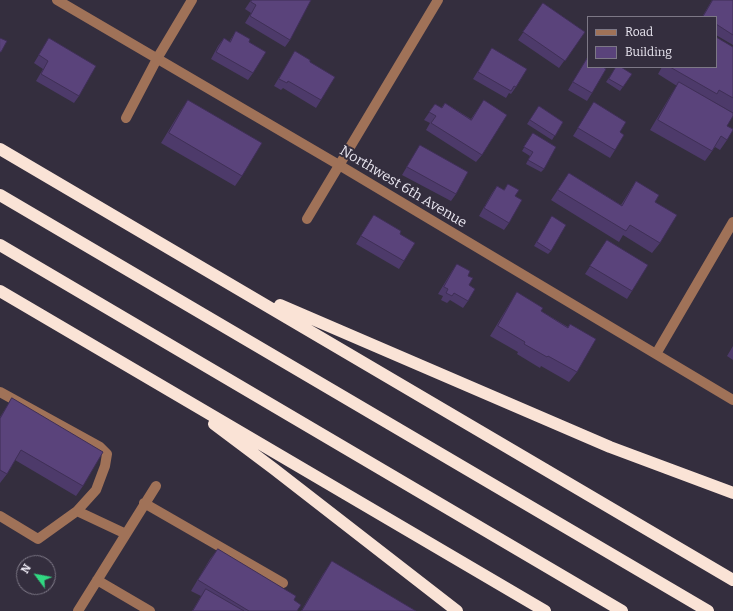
<!DOCTYPE html>
<style>
body{margin:0}
#map{position:relative;width:733px;height:611px;overflow:hidden;background:#342e3e;font-family:Bitter,serif}
canvas{display:block}
.legend{position:absolute;left:587px;top:16px;width:130px;height:52px;box-sizing:border-box;background:#342e3e;border:1px solid #7d7886;margin:0;padding:5px 7px;list-style:none;font-size:12px;color:#eae7f1}
.legend li{display:flex;align-items:center;gap:8px;height:20px}
.legend b{width:20px;border:1px solid #7d7886}
.north{position:absolute;left:16px;top:555px;width:40px;height:40px;box-sizing:border-box;background:#342e3e;border:1px solid #7d7886;border-radius:50%;rotate:302deg;font-size:11px;font-weight:700;line-height:16px;text-align:center;color:#eae7f1}
.north::after{content:'';display:block;margin:auto;width:14px;height:18px;background:#31d882;clip-path:polygon(50% 0,100% 100%,50% 72%,0 100%)}
</style>
<div id="map">
<canvas width="733" height="611"></canvas>
<ul class="legend">
<li><b style="height:5px;background:#a07258"></b>Road</li>
<li><b style="height:11px;background:#5a437b"></b>Building</li>
</ul>
<div class="north">N</div>
</div>
<script>
const ctx = document.querySelector('canvas').getContext('2d');
ctx.lineJoin = 'round';
function strokePath(path, color, width, dash) { ctx.strokeStyle = color; ctx.lineWidth = width; ctx.lineCap = dash ? 'butt' : 'round'; ctx.setLineDash(dash || []); ctx.stroke(path); }
function fillPath(path, color) { ctx.fillStyle = color; ctx.fill(path, 'evenodd'); }
function write(font, color, halo, rows, align = 'center') {
  ctx.font = font + ' Bitter,serif'; ctx.lineWidth = 4; ctx.setLineDash([]); ctx.textBaseline = 'middle'; ctx.strokeStyle = halo; ctx.fillStyle = color; for (const [text, x, y, turn = 0] of rows) {
    ctx.save(); ctx.translate(x, y); ctx.rotate((+turn || 0) * Math.PI / 180); ctx.textAlign = isNaN(turn) ? turn : align; if (halo) ctx.strokeText(text, 0, 0); ctx.fillText(text, 0, 0); ctx.restore();
  }
}
strokePath(new Path2D(`
 M57,0L339,165L733,400
 M126,118L158,57L192,0
 M307,219L438,0
 M656,354L733,222
 M0,392L100,447L107,454L105,466L96,490L77,511
 M144,503L283,583
 M0,516L38,539L77,511L126,534
 M97,580L150,611
 M78,611L156,486`), '#a07258', 10);
strokePath(new Path2D(`
 M0,149L733,580
 M0,195L708,611
 M0,245L622,611
 M0,291L545,611
 M280,305L610,447L733,493
 M214,424L274,469L457,611`), '#fae3d6', 12);
fillPath(new Path2D(`
 M251,0H311L290,40L285,47L245,23L251,13L245,9Z
 M712,0H733V45L716,35V17H702Z
 M543,3L585,32L559,68L518,40Z
 M236,31L249,42L253,73L248,80L211,59L218,46L224,38L229,42Z
 M49,38L79,96L74,103L36,81L43,69L34,63Z
 M733,47V113L712,101L727,126V140L720,150L715,147L705,161L650,130L672,93L677,86L658,74L662,67H716Z
 M492,48L516,87L511,94L509,93L506,98L473,79L487,56Z
 M295,51L310,62L321,100L316,108L283,88L281,90L274,86L290,59Z
 M588,56V67L592,93L587,101L568,90Z
 M616,67L632,74L620,91L606,82Z
 M188,100L242,176L235,186L161,143L181,110Z
 M484,100L482,155L476,162L426,130L430,123L424,120L435,104L441,108L445,103L471,119Z
 M594,102L615,150L610,158L573,136Z
 M539,106L563,122L552,140L527,124Z
 M533,133L544,169L541,172L526,164L530,156L522,151Z
 M420,145L456,194L451,201L402,175L415,153Z
 M569,173L621,205L636,181L660,243L652,253L623,235L619,242L551,200Z
 M508,184L515,196L509,223L504,230L479,216L492,193L497,186L504,190Z
 M374,215L400,234L404,261L399,269L356,244L369,222Z
 M552,216L551,251L548,254L534,246Z
 M607,240L632,291L627,299L585,274Z
 M457,264L469,285L468,301L463,308L450,300L447,303L441,300L443,296L438,294L452,271Z
 M517,292L541,311L568,327L570,324L577,372L569,382L541,366L540,368L517,354L518,352L490,336L510,303Z
 M733,346V360L727,356Z
 M12,398L83,486L76,496L15,460L7,474L0,483V417Z
 M218,549L294,600L297,611H192L201,596L191,591L210,559Z
 M332,561L416,611H301L323,574Z`), '#4d3a6a');
const building = new Path2D(`
 M252,0H311L290,40L250,16L256,5L251,2Z
 M713,0H733V35L716,24V17H703Z
 M543,3L585,32L565,61L523,32Z
 M236,31L250,39L249,42L266,52L253,73L216,52L224,38L230,42Z
 M716,37L733,47V98L719,90L717,94L670,67H716Z
 M0,38L7,41L1,52H0Z
 M49,38L96,66L79,96L41,74L48,61L39,55Z
 M492,48L527,69L516,87L514,86L511,91L478,72Z
 M295,51L310,60V62L335,77L321,100L288,81L287,83L279,79Z
 M588,57V67H603L606,69L592,93L573,82Z
 M616,67H621L632,74L623,87L609,79Z
 M679,82L733,113V116L727,126L733,129V130L727,140L721,136L712,151L658,120Z
 M188,100L262,143L242,176L169,133Z
 M484,100L507,115L482,155L431,123L436,116L429,112L435,104L442,108L445,103L471,120Z
 M594,102L626,122L620,132L624,135L615,150L578,128Z
 M539,106L563,122L555,136L530,120Z
 M533,133L556,147L544,169L528,160L533,152L524,147Z
 M420,145L468,172L456,194L407,167Z
 M569,173L622,206L636,181L659,195L655,202L677,215L660,243L630,225L626,231L558,190Z
 M508,184L519,190L515,196L522,200L509,223L484,208L497,186L504,190Z
 M374,215L401,231L400,234L415,243L404,261L361,236Z
 M552,216L566,225L551,251L537,242Z
 M607,240L648,265L632,291L590,266Z
 M457,264L470,271L468,276L473,278L469,285L475,289L468,301L454,293L452,296L446,293L448,289L444,287Z
 M517,292L543,308L541,311L568,328L570,324L596,339L577,372L548,356L547,357L524,344L525,342L498,326Z
 M12,398L103,452L83,486L21,450L7,474L0,470V419Z
 M218,549L296,596L294,600L301,605L297,611H249L198,580Z
 M332,561L416,611H302Z
 M206,589L244,611H193Z`);
fillPath(building, '#5a437b');
strokePath(building, '#3f2f56', 1);
write('14px', '#eae7f1', '#342e3e', [
 ["Northwest 6th Avenue",403,187,31]
]);
</script>
